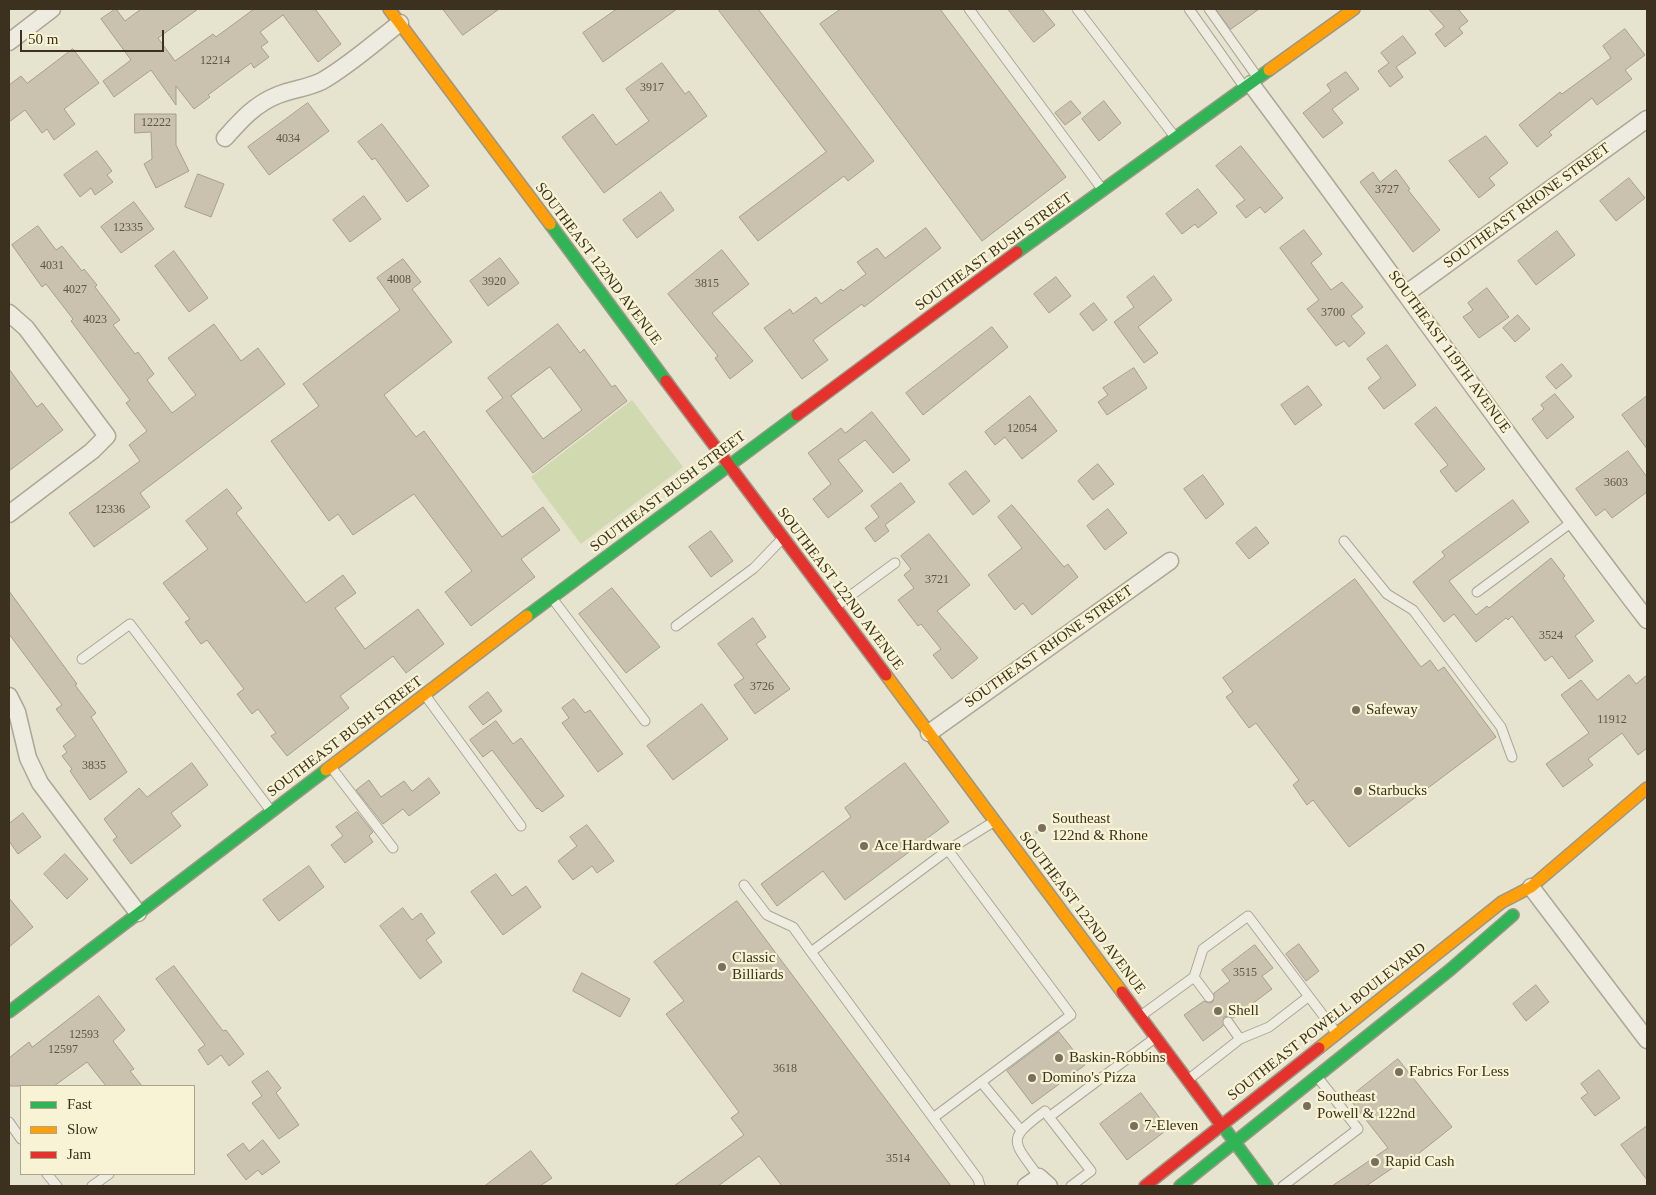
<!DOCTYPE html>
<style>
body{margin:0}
#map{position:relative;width:1656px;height:1195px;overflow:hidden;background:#e6e3ce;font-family:Georgia,serif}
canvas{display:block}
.frame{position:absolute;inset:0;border:10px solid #3c311e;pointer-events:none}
.legend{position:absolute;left:20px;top:1085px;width:175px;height:90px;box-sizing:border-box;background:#f8f3d4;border:1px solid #ada58b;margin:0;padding:6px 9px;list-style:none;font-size:15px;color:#3c311e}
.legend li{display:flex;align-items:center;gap:10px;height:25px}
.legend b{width:25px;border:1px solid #ada58b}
.scale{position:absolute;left:20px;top:30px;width:144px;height:22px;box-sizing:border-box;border:2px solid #3c311e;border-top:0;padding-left:6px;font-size:15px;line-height:18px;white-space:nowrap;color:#3c311e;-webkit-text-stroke:4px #f8f3d4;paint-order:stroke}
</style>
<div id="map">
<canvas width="1656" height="1195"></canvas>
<div class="frame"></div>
<ul class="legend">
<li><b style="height:6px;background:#30b455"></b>Fast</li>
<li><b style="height:6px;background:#ff9f0a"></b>Slow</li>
<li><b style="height:6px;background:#e5322d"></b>Jam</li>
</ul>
<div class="scale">50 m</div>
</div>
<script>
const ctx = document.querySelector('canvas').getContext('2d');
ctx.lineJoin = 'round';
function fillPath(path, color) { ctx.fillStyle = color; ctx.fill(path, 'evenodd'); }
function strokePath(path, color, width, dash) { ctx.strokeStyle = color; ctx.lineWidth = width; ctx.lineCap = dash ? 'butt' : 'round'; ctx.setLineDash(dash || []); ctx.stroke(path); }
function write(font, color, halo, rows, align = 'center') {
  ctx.font = font + ' Georgia,serif'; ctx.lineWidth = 4.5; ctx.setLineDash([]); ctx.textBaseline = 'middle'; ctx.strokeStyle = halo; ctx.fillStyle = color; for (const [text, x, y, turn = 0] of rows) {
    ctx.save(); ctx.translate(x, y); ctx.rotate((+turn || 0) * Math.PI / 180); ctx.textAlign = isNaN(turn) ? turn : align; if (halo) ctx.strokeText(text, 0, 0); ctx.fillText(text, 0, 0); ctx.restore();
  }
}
fillPath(new Path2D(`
 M632,400L683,467L581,544L531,477Z`), '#d1d9b0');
const building = new Path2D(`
 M116,9L125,21L141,9H198L158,38L175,61L213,34L216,37L254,9H315L341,44L318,62L283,15L260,32L268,42L261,47L269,57L254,68L251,63L208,95L210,97L194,109L176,86V105L151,70L114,97L103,81L131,60L101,19Z
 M443,9H499L463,35Z
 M617,9H677L603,62L583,33Z
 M718,9H758L874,161L848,181L844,176L758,241L739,217L826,152Z
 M841,9H940L1066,177L982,241L820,24Z
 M1008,9H1042L1055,25L1034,42Z
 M1216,9H1259L1231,29Z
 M1429,9H1458L1468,21L1459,28L1463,33L1445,47L1435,34L1444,27Z
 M1625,29L1645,55L1625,70L1632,79L1597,105L1592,98L1549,132L1552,135L1537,147L1519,125L1560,92L1562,94L1611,58L1603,46Z
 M1403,36L1416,53L1396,67L1403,77L1390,87L1378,71L1389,63L1381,53Z
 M73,49L99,83L64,109L75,124L54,140L47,129L42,133L25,110L9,122V85L21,76L27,83Z
 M662,63L685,94L689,91L707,116L604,193L562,137L593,114L616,145L649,121L626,89Z
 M1346,72L1359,89L1332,109L1343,123L1323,138L1303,113L1331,91L1327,85Z
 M1071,101L1081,113L1065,125L1055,113Z
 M1104,101L1121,123L1099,141L1082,119Z
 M308,103L329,131L269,175L248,147Z
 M135,114H176V145L189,171L156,188L144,164L152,159L151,132L135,133Z
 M382,124L429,186L407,202L375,158L372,160L358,142Z
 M1486,136L1508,163L1489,178L1495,185L1479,198L1449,161Z
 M1241,146L1283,198L1265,213L1260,207L1246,218L1236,206L1245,200L1216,166Z
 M97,151L112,171L107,175L113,182L95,195L91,188L80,197L64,175Z
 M1396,170L1410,189L1408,190L1440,230L1413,252L1360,182L1373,172L1380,182Z
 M198,174L224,184L211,217L185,207Z
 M1629,178L1645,198L1616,221L1600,201Z
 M1198,189L1217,213L1198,228L1195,224L1182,234L1166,214Z
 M661,192L674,210L637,238L623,220Z
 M364,196L381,219L350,242L333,220Z
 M134,202L154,229L121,253L101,227Z
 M38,226L56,250L62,246L82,271L84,269L97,285L95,287L120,320L113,325L135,354L138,352L154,374L147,380L172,413L196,395L168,358L214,324L241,361L258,348L285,384L140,493L150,507L94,547L69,513L140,461L129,445L147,431L126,403L130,400L71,321L73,319L46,284L42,287L12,245Z
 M926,228L941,248L864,307L862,304L813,340L828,360L802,379L764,328L790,309L793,314L816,297L821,304L841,289L843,291L866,274L857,262L877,248L885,258Z
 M1304,230L1322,254L1311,263L1331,290L1342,282L1363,307L1351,316L1365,333L1349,347L1344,341L1336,346L1307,309L1319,300L1280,248Z
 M1557,231L1575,255L1536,285L1518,261Z
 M722,250L749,284L712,313L753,361L730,379L715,358L718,356L668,294Z
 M174,251L208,298L189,312L155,266Z
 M500,258L519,283L488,306L470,281Z
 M403,259L421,282L412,289L452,342L384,395L416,437L424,431L502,537L543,507L560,530L521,559L535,577L471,626L445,592L472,571L414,494L353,535L338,514L329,521L271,441L319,406L303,384L400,310L377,278Z
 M1154,276L1172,300L1138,327L1158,353L1144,363L1114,322L1134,307L1127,297Z
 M1056,277L1071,296L1049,313L1034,294Z
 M1487,288L1509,317L1479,338L1463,317L1473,310L1468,303Z
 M1094,303L1107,320L1093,331L1080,314Z
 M1518,315L1530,329L1515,342L1503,328Z
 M558,324L580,353L584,349L612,387L615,385L627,401L533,473L486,411L503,398L488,378ZM550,367L582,410L543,439L511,396Z
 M992,327L1008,347L923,415L906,393Z
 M1387,345L1416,385L1384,409L1368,388L1381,378L1367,359Z
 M1562,364L1572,376L1556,389L1546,377Z
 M1134,368L1147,388L1107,415L1098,402L1108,395L1103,388Z
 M9,369L37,407L42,403L63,430L9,471Z
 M1308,386L1322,405L1295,425L1281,405Z
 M1555,394L1574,417L1547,439L1532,419L1544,409L1541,405Z
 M1030,396L1057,431L1022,459L1005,437L995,445L985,432Z
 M1647,396V449L1622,415Z
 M1436,407L1485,469L1456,492L1440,471L1448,465L1415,424Z
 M872,412L910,460L893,473L865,440L838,460L863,491L828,518L813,499L831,484L808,453L841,428L845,433Z
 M1628,451L1647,477V492L1612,518L1605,509L1596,516L1576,489Z
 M1098,464L1114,484L1093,500L1078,481Z
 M966,471L990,501L973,515L949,484Z
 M1203,475L1224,504L1206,519L1184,489Z
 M901,483L915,502L885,525L889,531L875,542L865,528L879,517L871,506Z
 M227,489L242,508L236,513L306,603L343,575L356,593L335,608L365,649L418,609L444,644L406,673L393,656L340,696L349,708L287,756L271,736L276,733L258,709L252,714L237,694L244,689L207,640L201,644L185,622L190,619L163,583L208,549L186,521Z
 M1513,500L1529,522L1449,581L1476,615L1487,606L1489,608L1551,558L1565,576L1563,578L1594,621L1575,636L1593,661L1569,679L1552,656L1545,661L1512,616L1508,620L1506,618L1476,642L1454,614L1444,622L1413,582L1445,556L1442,552Z
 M1012,505L1064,567L1068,564L1078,577L1032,615L1023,603L1015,610L988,575L1022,548L998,517Z
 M1108,509L1127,533L1105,550L1087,526Z
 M1256,527L1269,543L1249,559L1236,543Z
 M711,531L733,561L711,577L689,547Z
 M929,534L970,585L937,611L978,658L952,679L933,655L941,649L921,624L918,626L898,600L914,588L904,575L911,569L901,556Z
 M1355,579L1421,667L1430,660L1438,671L1444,667L1496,737L1349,847L1313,800L1307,805L1293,785L1299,780L1256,723L1249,728L1226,697L1233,692L1223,678Z
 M612,588L660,647L626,673L579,614Z
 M9,591L77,684L75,685L96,713L91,717L127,772L90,800L70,771L72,769L62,756L67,752L63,746L76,736L56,709L62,705L9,634Z
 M753,618L766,637L756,644L790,689L755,714L734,685L744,678L718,644Z
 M1629,675L1636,684L1647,675V748L1638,755L1622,733L1588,759L1593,765L1563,787L1546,764L1589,733L1561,695L1581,680L1597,700Z
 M488,692L502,711L483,725L469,707Z
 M574,699L585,713L590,710L623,754L598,772L562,723L569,718L562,708Z
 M702,704L728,739L673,780L647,746Z
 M496,721L513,744L521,738L564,796L542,812L538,808L537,809L492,750L483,757L470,740Z
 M192,763L208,785L171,813L181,826L131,864L113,840L117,837L104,819L139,788L147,797Z
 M905,763L949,822L845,900L823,871L777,906L761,884L851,817L845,808Z
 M429,778L440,793L409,816L403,809L383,824L356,790L369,780L381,797L404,781L412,791Z
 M357,812L373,832L369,836L373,842L345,863L331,845L343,836L336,827Z
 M23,813L41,837L18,854L9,841V824Z
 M587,825L614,861L597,873L592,866L573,880L558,861L577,846L570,837Z
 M65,854L88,879L67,899L44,874Z
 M309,866L324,887L279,921L263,900Z
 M496,874L512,896L526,886L541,907L503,935L471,892Z
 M9,898L33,927L9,947Z
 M737,901L775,952L951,1186H782L759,1156L718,1186H674L744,1135L731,1118L739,1112L666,1014L684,1001L654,962Z
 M403,908L412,920L421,913L435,933L426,940L442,962L420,979L380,926Z
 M1299,944L1319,971L1306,981L1286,954Z
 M1255,945L1273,968L1262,976L1272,989L1233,1018L1228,1016L1224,1017L1223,1026L1203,1041L1184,1015L1204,1001L1209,1003L1213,1002L1214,993L1230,981L1222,970Z
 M174,966L223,1031L226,1030L244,1054L229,1066L221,1055L208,1065L198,1050L205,1045L156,979Z
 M582,973L630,999L620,1017L573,991Z
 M1536,985L1549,1002L1526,1021L1513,1004Z
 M99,996L125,1030L113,1041L134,1069L130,1071L142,1086H106L87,1062L54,1086H9V1058L29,1042L32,1047Z
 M1059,1032L1085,1065L1032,1104L1007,1071Z
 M1398,1059L1452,1127L1403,1166L1400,1163L1366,1186H1332L1388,1148L1349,1098Z
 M1599,1070L1620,1098L1595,1116L1581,1098L1588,1093L1581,1084Z
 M268,1071L281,1088L276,1093L299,1125L279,1139L252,1103L262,1096L252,1082Z
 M1141,1093L1168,1129L1127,1160L1100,1124Z
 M1647,1126V1180L1621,1145Z
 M263,1140L280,1162L262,1175L258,1170L246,1180L227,1155L243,1143L249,1151Z
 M531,1151L552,1178L540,1186H485Z`);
fillPath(building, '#cac2ae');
strokePath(building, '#a79f8d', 1);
const lane = new Path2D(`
 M969,9L1102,189
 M1077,9L1175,137
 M1189,9L1245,88
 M1209,9L1258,78
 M1344,541L1387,594L1413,610L1501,727L1512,757
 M1477,592L1572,522
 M552,598L645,721
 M835,607L895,563
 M676,626L754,568L783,538
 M82,659L130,624L271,811
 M425,695L521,826
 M331,767L393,848
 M744,885L767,915L793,927L811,952
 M1194,977L1209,997
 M1142,1015L1194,977L1203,949L1248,916L1335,1031
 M1228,1022L1240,1039
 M1189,1079L1240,1039L1269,1027L1308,997
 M981,1082L1020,1129
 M1049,1117L1091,1171L1071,1186
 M933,1118L1071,1015L948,850
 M9,1122L21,1139
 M47,1174L57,1186
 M1039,1177C1012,1140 1006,1140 1045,1111L1049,1117L1155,1038
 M92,1186L109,1174
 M980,1186L978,1179L811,952L948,850L995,821
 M1283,1186L1358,1129L1319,1079`);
const street = new Path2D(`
 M9,42L52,9
 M1251,84C1384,262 1512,444 1647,620
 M225,138C241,120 255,104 278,95C293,89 308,88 322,81C350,65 375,42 400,23
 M1407,293L1647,119
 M9,313L26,328L107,436L92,451L9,514
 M9,696L17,712L28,758L40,783L138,913
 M929,733L1170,561
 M1531,887L1647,1040
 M1026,1186L1039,1177L1049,1186`);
const fast = new Path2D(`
 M550,224L666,381
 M1017,252L1269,70
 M527,616L797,415
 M9,1012L326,770
 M1225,1129L1267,1186
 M1180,1186L1451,969L1513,915`);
const slow = new Path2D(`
 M389,9L550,224
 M1269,70L1354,9
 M886,675L1122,992
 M326,770L527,616
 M1319,1048L1502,902L1531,887L1647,788`);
const jam = new Path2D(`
 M666,381L886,675
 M797,415L1017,252
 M1122,992L1221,1125
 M1145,1186L1319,1048`);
strokePath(lane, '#aca797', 11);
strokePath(street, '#aca797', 19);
strokePath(fast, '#9b9786', 14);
strokePath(slow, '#9b9786', 14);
strokePath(jam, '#9b9786', 14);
strokePath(new Path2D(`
 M1030,837L1042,828`), '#c7c4b7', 3, [4, 2.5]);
strokePath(lane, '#eeece0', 9);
strokePath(street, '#eeece0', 16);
strokePath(fast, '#30b455', 11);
strokePath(slow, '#ff9f0a', 11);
strokePath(jam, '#e5322d', 11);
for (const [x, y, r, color] of [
 [1356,710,5,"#786f5c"],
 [1358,791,5,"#786f5c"],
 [1042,828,5,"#786f5c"],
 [864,846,5,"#786f5c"],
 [722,967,5,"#786f5c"],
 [1218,1011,5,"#786f5c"],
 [1059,1058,5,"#786f5c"],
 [1399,1072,5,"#786f5c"],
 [1032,1078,5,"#786f5c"],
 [1307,1106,5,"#786f5c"],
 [1134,1126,5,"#786f5c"],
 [1375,1162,5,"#786f5c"]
]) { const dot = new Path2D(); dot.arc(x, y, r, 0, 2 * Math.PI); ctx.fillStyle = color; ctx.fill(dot); strokePath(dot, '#f8f3d4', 2); }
write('12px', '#605542', null, [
 ["12214",215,61],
 ["3917",652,88],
 ["12222",156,123],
 ["4034",288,139],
 ["3727",1387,190],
 ["12335",128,228],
 ["4031",52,266],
 ["4008",399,280],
 ["3920",494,282],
 ["3815",707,284],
 ["4027",75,290],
 ["3700",1333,313],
 ["4023",95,320],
 ["12054",1022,429],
 ["3603",1616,483],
 ["12336",110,510],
 ["3721",937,580],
 ["3524",1551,636],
 ["3726",762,687],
 ["11912",1612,720],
 ["3835",94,766],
 ["3515",1245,973],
 ["12593",84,1035],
 ["12597",63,1050],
 ["3618",785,1069],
 ["3514",898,1159]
]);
write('15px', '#3c311e', '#f8f3d4', [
 ["SOUTHEAST RHONE STREET",1527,206,-36],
 ["SOUTHEAST BUSH STREET",994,252,-36],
 ["SOUTHEAST 122ND AVENUE",598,264,53],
 ["SOUTHEAST 119TH AVENUE",1449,352,54],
 ["SOUTHEAST BUSH STREET",668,492,-37],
 ["SOUTHEAST 122ND AVENUE",840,589,53],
 ["SOUTHEAST RHONE STREET",1049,647,-35],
 ["SOUTHEAST BUSH STREET",345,737,-37],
 ["SOUTHEAST 122ND AVENUE",1082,913,53],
 ["SOUTHEAST POWELL BOULEVARD",1327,1022,-38]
]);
write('15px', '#3c311e', '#f8f3d4', [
 ["Safeway",1366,710],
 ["Starbucks",1368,791],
 ["Southeast",1052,819],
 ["122nd & Rhone",1052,836],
 ["Ace Hardware",874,846],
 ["Classic",732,958],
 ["Billiards",732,975],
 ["Shell",1228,1011],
 ["Baskin-Robbins",1069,1058],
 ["Fabrics For Less",1409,1072],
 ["Domino's Pizza",1042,1078],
 ["Southeast",1317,1097],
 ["Powell & 122nd",1317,1114],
 ["7-Eleven",1144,1126],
 ["Rapid Cash",1385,1162]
], 'left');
</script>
